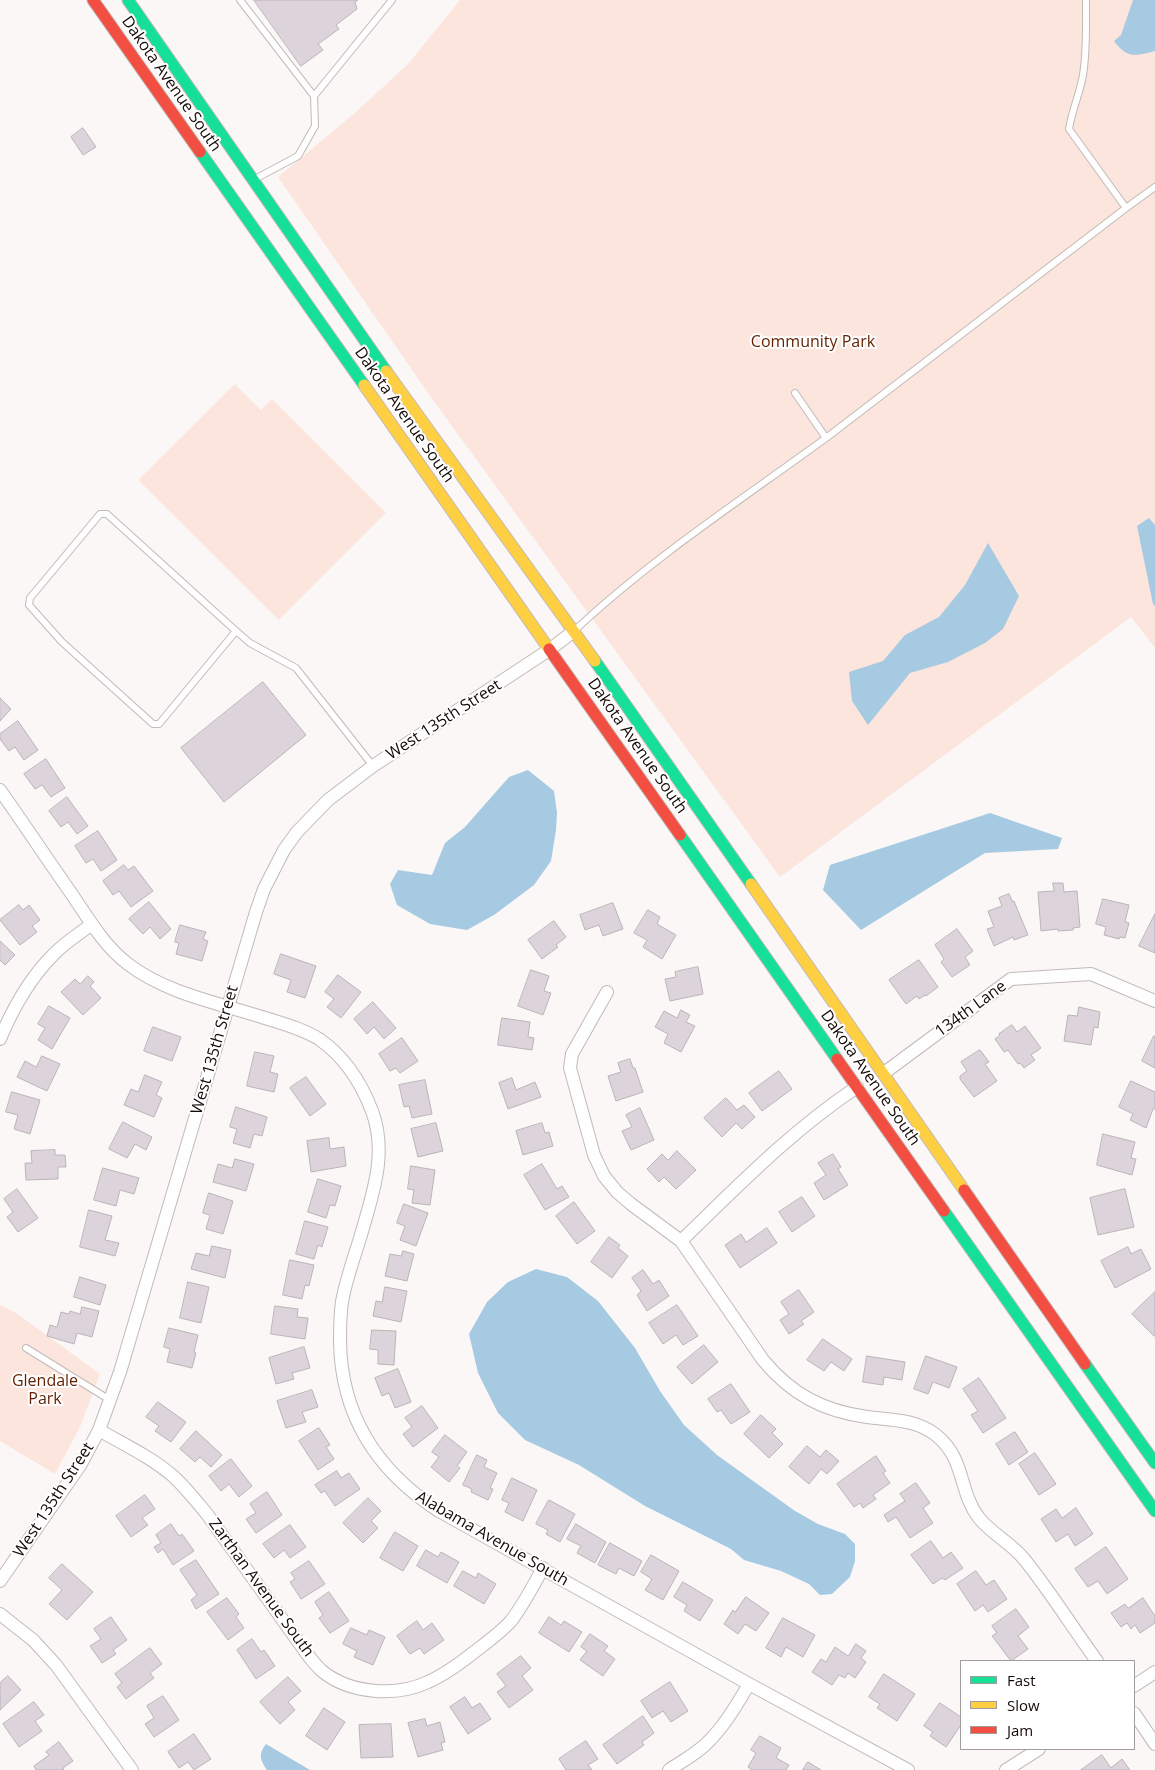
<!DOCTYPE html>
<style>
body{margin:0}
#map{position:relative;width:1155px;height:1770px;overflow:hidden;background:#fbf7f6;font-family:"Open Sans",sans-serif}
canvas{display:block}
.legend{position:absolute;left:960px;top:1660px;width:175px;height:90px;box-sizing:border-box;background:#fff;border:1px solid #a19d9c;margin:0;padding:6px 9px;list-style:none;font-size:15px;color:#150b08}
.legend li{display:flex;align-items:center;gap:10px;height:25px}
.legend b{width:25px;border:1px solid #a19d9c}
</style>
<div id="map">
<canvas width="1155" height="1770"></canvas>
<ul class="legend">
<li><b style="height:6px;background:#16e098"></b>Fast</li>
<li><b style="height:6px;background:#ffcf43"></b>Slow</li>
<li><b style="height:6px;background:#f24e42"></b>Jam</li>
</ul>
</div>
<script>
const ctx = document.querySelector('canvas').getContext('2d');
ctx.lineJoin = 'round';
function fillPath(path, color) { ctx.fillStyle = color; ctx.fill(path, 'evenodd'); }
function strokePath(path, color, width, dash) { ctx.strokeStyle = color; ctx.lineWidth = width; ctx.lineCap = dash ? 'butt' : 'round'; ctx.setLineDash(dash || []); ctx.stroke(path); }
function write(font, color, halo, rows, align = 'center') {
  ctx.font = font + ' "Open Sans",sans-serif'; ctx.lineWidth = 4; ctx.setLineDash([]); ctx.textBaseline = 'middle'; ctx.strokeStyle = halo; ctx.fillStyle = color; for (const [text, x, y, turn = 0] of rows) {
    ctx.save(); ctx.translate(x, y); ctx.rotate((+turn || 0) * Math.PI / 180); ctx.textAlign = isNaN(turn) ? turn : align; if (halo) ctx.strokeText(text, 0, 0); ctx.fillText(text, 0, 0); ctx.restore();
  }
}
fillPath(new Path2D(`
 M460,0H1155V648L1131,617L780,877L433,400L278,177L355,113L409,63Z
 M235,384L261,410L272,399L386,513L279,620L138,480Z
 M0,1305L16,1313L100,1374L80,1427L55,1474L0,1441Z`), '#fce5dd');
fillPath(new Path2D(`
 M1133,0H1155V51C1136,56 1127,59 1114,41L1121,35Z
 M1149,518L1155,525V606L1153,604L1137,526Z
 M988,543L1019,596L1003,629L985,643L948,662L910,673L868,725L852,701L849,672L883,661L905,635L939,617L965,585Z
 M528,770L554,791L557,813L556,830L551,861L534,885L494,915L467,930L430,924L397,905L390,884L398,870L432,875L445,843L465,827L509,777Z
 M990,813L1062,838L1058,849L985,853L861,930L823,890L830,865Z
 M536,1269L567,1277L598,1301L635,1348L660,1391L684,1425L717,1455L795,1511L818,1524L845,1534L855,1544V1561L850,1577L832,1594L820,1595L809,1584L781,1571L744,1560L731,1549L645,1506L579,1465L525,1440L498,1413L478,1373L469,1334L487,1302L508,1282Z
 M266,1744L310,1770H267C260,1759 258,1755 266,1744Z`), '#a6cae2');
const building = new Path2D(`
 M254,0H358L355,2L357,9L336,25L339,29L318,44L323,50L301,66Z
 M83,128L96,147L83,155L71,137Z
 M263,682L306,735L224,802L181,748Z
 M0,698L11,709L0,721Z
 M18,721L38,750L24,760L15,747L9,751L0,739V734Z
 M46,759L65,788L51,797L42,785L35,789L24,774Z
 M67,797L88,826L77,834L68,822L61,827L49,811Z
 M98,831L117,860L101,871L93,859L86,863L75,846Z
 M124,865L128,870L134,866L153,891L131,907L119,891L113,895L103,881Z
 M1053,883H1063L1064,892L1077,891L1080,927L1073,928V930L1058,931V929L1041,931L1038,892L1054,891Z
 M1009,894L1013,902L1014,901L1028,935L1014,940L1013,937L994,946L987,929L994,927L988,911L1002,906L999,898Z
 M1103,899L1129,905L1125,922L1129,923L1125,938L1120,937L1119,939L1104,935L1106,927L1096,924Z
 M149,902L171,929L160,939L150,927L143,934L129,919Z
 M613,903L623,929L603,936L599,925L585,930L580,915Z
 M19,905L23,910L29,905L40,920L32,926L37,932L20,945L0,920Z
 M648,910L660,917L657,924L676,935L662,959L643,947L647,940L634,933Z
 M1155,914V953L1139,946Z
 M554,921L566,937L556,945L558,947L542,959L528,940Z
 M180,925L206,932L203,939L208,941L202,961L176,954L179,943L175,942Z
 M957,929L973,951L965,957L970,965L952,977L941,962L944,959L935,945Z
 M0,941L15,955L5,965L0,960Z
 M281,954L316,966L305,998L287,992L291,980L274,974Z
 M919,960L938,987L926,996L925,995L919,999L917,996L906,1004L889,980Z
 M698,967L703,994L670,1001L665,979L676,977L675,972Z
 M531,970L549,976L544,991L551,993L543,1015L518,1006Z
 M338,975L361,992L341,1018L327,1007L334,999L325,992Z
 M88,976L94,982L90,986L101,998L83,1015L61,992L75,979L80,984Z
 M373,1002L396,1028L384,1039L374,1027L367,1034L354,1019Z
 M49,1006L70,1018L52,1049L38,1040L45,1028L38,1024Z
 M1079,1007L1100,1012L1098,1028L1094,1027L1091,1045L1064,1041L1068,1015L1077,1016Z
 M681,1010L690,1015L686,1022L695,1026L681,1052L664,1043L668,1034L655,1027L664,1011L677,1018Z
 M502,1018L530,1022L528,1037L534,1038L532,1050L498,1045Z
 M1012,1025L1017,1032L1025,1026L1041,1048L1031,1055L1035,1060L1024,1068L1020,1063L1018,1064L1008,1050L1004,1052L995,1039L1000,1035L999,1034Z
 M153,1027L181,1037L172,1061L144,1051Z
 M1154,1036L1155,1037V1068L1142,1061Z
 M402,1038L418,1061L400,1073L396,1068L390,1071L379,1054Z
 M980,1050L989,1062L985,1064L997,1081L974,1097L960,1079V1076L967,1071L961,1062Z
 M255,1052L274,1056L270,1072L278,1074L274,1092L247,1086Z
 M42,1056L60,1064L47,1091L17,1077L25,1061L36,1067Z
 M630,1059L633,1068H635L643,1092L616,1101L608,1076L621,1072L618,1063Z
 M779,1071L792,1089L762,1111L749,1093Z
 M145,1075L162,1082L156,1095L162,1098L154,1117L124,1105L131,1089L138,1092Z
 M306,1077L326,1104L310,1116L290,1088Z
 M512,1078L516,1090L535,1082L541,1097L508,1109L499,1083Z
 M425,1080L432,1114L412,1118L409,1106L404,1107L399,1085Z
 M1131,1081L1155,1092V1109H1153L1146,1128L1130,1120L1133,1114L1119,1107Z
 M12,1092L40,1100L30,1134L14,1129L18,1115L6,1112Z
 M726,1098L737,1110L744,1105L755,1117L742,1129L736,1123L722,1137L704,1118Z
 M236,1107L267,1117L262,1136L254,1134L250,1148L233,1143L237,1129L230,1127Z
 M640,1108L654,1140L631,1150L622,1131L632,1127L626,1115Z
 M123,1122L152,1137L146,1150L135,1144L127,1158L109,1149Z
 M436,1123L443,1151L418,1157L411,1129Z
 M542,1123L545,1133L549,1132L553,1146L523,1155L516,1131Z
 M1103,1134L1135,1142L1131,1158L1136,1159L1132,1175L1097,1165Z
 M329,1138L330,1149L344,1147L346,1166L311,1172L307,1141Z
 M55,1150V1155H65L66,1167H58V1179L26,1180L25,1163H32L31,1151Z
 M677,1151L696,1170L676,1189L664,1177L659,1182L647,1169L662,1154L668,1160Z
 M833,1154L841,1167L838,1169L848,1185L824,1200L814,1183L826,1175L818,1163Z
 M235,1159L254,1164L246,1191L213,1182L218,1164L232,1168Z
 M542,1164L557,1189L562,1186L569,1197L545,1210L524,1175Z
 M411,1166L435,1170L430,1205L412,1203L414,1190L408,1189Z
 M103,1168L139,1178L134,1194L120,1190L116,1206L94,1200Z
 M318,1179L341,1186L335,1206L330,1205L326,1218L308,1212Z
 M17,1189L38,1218L18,1232L7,1217L13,1212L4,1199Z
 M1125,1189L1134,1227L1098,1235L1090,1198Z
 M209,1193L233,1201L223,1234L206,1229L210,1215L203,1213Z
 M802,1197L815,1216L792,1232L779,1212Z
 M574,1202L595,1231L577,1244L556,1216Z
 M404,1204L428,1213L416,1246L400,1240L405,1226L397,1223Z
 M89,1210L112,1216L105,1240L119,1243L115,1256L80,1247Z
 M305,1221L328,1227L322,1247L318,1245L314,1259L296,1254Z
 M767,1228L777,1243L740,1268L725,1245L741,1234L746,1242Z
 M609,1237L620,1245L618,1248L628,1256L612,1278L591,1262Z
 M212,1246L231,1250L225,1278L191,1269L196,1253L209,1256Z
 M1128,1247L1131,1254L1141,1249L1151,1269L1115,1288L1101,1261Z
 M403,1251L414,1254L407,1281L385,1276L390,1254L401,1256Z
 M290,1260L314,1265L309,1286L305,1285L302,1299L283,1295Z
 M643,1270L653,1284L659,1280L669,1296L647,1311L637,1295L641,1291L632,1278Z
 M80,1277L106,1285L100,1305L74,1297Z
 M188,1282L209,1287L201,1323L180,1318Z
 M385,1287L407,1291L401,1322L373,1316L376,1301L382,1302Z
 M799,1290L814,1312L801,1321L804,1324L789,1334L780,1320L789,1314L781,1302Z
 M1155,1292V1336H1154L1132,1314Z
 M677,1305L698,1336L683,1345L676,1335L663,1344L649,1323Z
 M275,1306L298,1309L297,1317L308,1318L305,1339L271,1334Z
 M82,1307L99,1311L92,1337L77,1333L74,1344L47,1336L50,1325L57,1327L61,1312L69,1314L70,1311L80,1314Z
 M169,1328L198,1335L194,1352L196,1353L192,1368L167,1362L170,1349L164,1347Z
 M372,1330L396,1331L394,1365L378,1364V1350L370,1349Z
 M823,1339L852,1359L844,1371L831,1362L824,1371L807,1360Z
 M704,1345L718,1362L692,1384L677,1367Z
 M304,1347L310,1368L292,1373L294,1379L276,1384L269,1358Z
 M867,1356L905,1362L902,1380L884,1377L883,1385L863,1382Z
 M926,1356L957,1367L949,1388L933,1382L928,1394L914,1389Z
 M398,1369L411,1402L395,1408L389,1393L382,1396L375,1378Z
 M979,1378L1006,1418L983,1433L971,1415L978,1411L963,1389Z
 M731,1384L750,1412L731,1424L721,1410L717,1412L708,1399Z
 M312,1390L318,1407L302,1412L306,1422L286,1428L277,1401Z
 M158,1402L186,1422L171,1442L155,1431L159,1426L146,1417Z
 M422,1406L438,1428L413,1447L403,1434L412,1427L405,1418Z
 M761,1415L776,1429L772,1433L783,1444L769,1458L744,1434Z
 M319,1428L330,1445L326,1447L334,1459L318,1470L299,1441Z
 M196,1431L222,1455L211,1467L200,1457L195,1462L180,1449Z
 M1015,1432L1028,1452L1009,1465L996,1444Z
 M445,1435L467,1452L457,1466L460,1468L449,1482L431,1467L439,1457L432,1452Z
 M807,1446L820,1457L826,1450L839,1461L827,1474L821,1469L809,1484L789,1467Z
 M1035,1453L1056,1484L1039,1495L1019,1464Z
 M477,1455L487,1460L484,1467L497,1473L490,1488L493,1489L488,1500L471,1492L472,1489L463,1485Z
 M876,1456L886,1471L883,1473L890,1483L873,1495L876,1499L863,1508L860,1503L854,1507L837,1484Z
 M231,1459L252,1486L239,1497L229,1484L221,1491L209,1476Z
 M337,1471L341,1478L349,1473L360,1489L335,1506L325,1491L321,1493L315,1485Z
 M512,1478L537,1490L523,1521L505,1512L509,1503L502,1500Z
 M916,1483L930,1503L923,1508L933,1523L910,1538L896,1517L888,1522L884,1515L905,1501L900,1494Z
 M267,1492L282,1515L256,1533L246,1519L256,1513L250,1504Z
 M145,1495L155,1509L142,1518L148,1525L131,1537L116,1516Z
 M368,1498L381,1511L371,1521L378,1528L363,1543L343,1523Z
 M549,1500L575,1514L560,1542L546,1534L548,1530L536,1524Z
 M1076,1508L1093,1534L1075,1546L1068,1534L1056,1542L1041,1519L1056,1509L1062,1518Z
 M171,1524L179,1536L182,1534L194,1551L173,1565L163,1549L158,1553L154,1547L161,1543L156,1535Z
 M576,1524L606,1542L595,1563L577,1553L581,1546L567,1539Z
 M290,1525L306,1547L290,1558L284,1550L274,1558L263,1544Z
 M395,1532L418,1546L403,1571L380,1558Z
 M931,1541L943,1558L951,1552L963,1568L945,1580L942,1578L933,1584L911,1555Z
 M610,1543L642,1561L634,1576L619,1568L616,1574L598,1565Z
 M1106,1547L1128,1579L1107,1594L1098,1581L1088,1587L1075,1569Z
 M426,1550L438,1557L441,1552L459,1562L447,1583L417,1566Z
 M651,1555L679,1571L663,1600L645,1590L652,1579L641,1572Z
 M196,1560L219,1594L196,1609L191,1600L197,1595L180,1570Z
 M309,1561L325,1584L301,1599L290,1582L295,1579L291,1573Z
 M62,1564L93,1592L67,1620L49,1604L62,1590L49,1578Z
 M463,1571L476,1578L478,1573L496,1584L484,1604L454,1586Z
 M976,1571L986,1585L994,1580L1007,1599L988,1612L983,1605L975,1611L957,1584Z
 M683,1582L713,1600L700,1621L684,1611L687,1605L674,1597Z
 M329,1592L349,1621L330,1633L319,1618L323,1615L315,1602Z
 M746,1597L769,1613L756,1631L745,1624L738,1634L724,1624L733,1610L735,1612Z
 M227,1598L239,1614L236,1617L244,1628L228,1640L207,1612Z
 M1143,1598L1155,1616V1623L1140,1633L1135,1625L1131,1629L1127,1623L1121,1627L1111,1613L1125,1604L1128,1608Z
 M1016,1609L1029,1627L1018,1636L1028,1649L1011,1661L992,1636L997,1633L992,1626Z
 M111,1617L127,1640L113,1650L116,1654L102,1663L90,1646L101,1639L94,1629Z
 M549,1617L561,1625L564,1621L582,1632L569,1652L539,1633Z
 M783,1618L815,1635L803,1657L786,1647L781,1657L766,1648Z
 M417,1621L423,1630L432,1623L444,1640L424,1654L420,1648L410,1654L397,1636Z
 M351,1628L367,1635L369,1630L385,1637L373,1665L354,1657L357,1651L343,1644Z
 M590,1634L608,1646L604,1651L615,1659L603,1676L580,1660L587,1651L581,1647Z
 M252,1639L261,1652L264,1650L275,1666L256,1679L237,1650Z
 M856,1644L866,1651L861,1658L866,1662L855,1678L848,1673L845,1678L839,1675L832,1685L812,1672L821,1659L826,1662L835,1647L848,1656Z
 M150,1648L162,1664L150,1673L154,1678L126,1699L117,1687L122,1683L115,1674Z
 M521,1656L531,1668L522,1676L533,1690L509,1708L497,1692L506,1686L497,1674Z
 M884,1674L915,1694L897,1721L877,1708L880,1704L869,1697Z
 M8,1676L21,1690L0,1710V1683Z
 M288,1677L301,1691L288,1702L295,1710L280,1724L260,1702Z
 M670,1682L688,1711L671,1722L663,1711L652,1718L641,1701Z
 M163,1696L179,1720L154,1737L145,1724L154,1718L147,1706Z
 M465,1697L472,1708L480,1703L491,1719L468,1734L450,1707Z
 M34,1702L44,1715L35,1721L42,1731L19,1747L3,1724Z
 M940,1703L961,1717V1725L946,1747L930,1736L933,1732L924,1726Z
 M324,1708L345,1722L327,1750L306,1736Z
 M643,1716L654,1733L642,1742L644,1745L617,1764L603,1745Z
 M425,1719L427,1726L440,1722L445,1742L441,1743L443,1750L418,1757L408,1723Z
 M391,1724L393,1757L361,1758L359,1725Z
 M194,1734L211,1759L194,1770L188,1762L179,1768L168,1752Z
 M760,1736L781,1748L776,1758L789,1765L786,1770H752L748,1767L756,1753L751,1750Z
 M586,1741L598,1759L588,1765L592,1770H566L559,1759Z
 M59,1742L73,1761L63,1768L64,1770H36L34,1766L49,1755L46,1752Z
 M1102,1755L1111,1768L1122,1759L1130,1770H1081Z
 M808,1762L821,1770H803Z`);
fillPath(building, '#ddd3db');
strokePath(building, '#bab4b8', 1);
const lane = new Path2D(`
 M240,0L314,96L392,0
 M1086,0C1086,25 1087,50 1083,75C1080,93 1072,110 1069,129L1126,208
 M255,179L298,156L315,126L314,96
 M826,438L1126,208L1155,187
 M575,630C652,558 741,500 826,438L795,393
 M236,631L159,724H153L62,642L29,605L30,598L100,514H107L236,631L250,643L296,668L373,766
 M26,1348L110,1400`);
const street = new Path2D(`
 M0,790C24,824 47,859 71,893C88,918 104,946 128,964C167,994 219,1003 265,1018C284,1024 303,1029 319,1039C345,1057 361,1082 372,1111C387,1151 374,1190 363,1228C356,1253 346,1278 342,1302C340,1315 340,1328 340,1341C341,1416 377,1471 439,1511L749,1684L908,1770
 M607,992L572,1054L570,1068L594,1155L604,1176L617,1192L631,1204L681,1241L763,1360C791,1394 823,1411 867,1417C890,1420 916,1419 936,1435C966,1459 958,1491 979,1518C992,1534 1011,1543 1024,1559C1050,1591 1072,1627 1097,1661
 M0,1039C13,1008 29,979 53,955C64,943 79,934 92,924
 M884,1073L1011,979L1091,974L1155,1001
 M681,1241C737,1187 791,1131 857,1087
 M99,1430C123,1444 151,1457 173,1476C186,1488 196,1501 207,1514L307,1654C312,1660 316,1666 322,1671C350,1694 396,1697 428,1682C444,1675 459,1664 473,1653C486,1643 500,1633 511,1621C524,1604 533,1586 543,1568
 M0,1581L81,1464L99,1430L120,1372L256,912L264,889L284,850L297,832L328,800L373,766L549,650L574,631
 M0,1614L33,1640L56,1665L132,1770
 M1134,1686L1155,1672
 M1134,1713L1155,1744
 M669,1770C681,1762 694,1755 705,1745C724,1727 736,1706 749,1684
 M1006,1770L1039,1749`);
const fast = new Path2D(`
 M128,0L386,371
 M200,152L364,385
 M595,661L751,884
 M680,835L837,1059
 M944,1211L1155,1511
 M1085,1364L1155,1463`);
const slow = new Path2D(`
 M386,371L595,661
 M364,385L549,649
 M751,884L964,1190`);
const jam = new Path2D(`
 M93,0L200,152
 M549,649L680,835
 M837,1059L944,1211
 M964,1190L1085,1364`);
strokePath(lane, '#c1bab8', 8);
strokePath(street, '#c1bab8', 14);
strokePath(fast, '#c1bab8', 13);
strokePath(slow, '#c1bab8', 13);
strokePath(jam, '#c1bab8', 13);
strokePath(lane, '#fefefe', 6);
strokePath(street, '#fefefe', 12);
strokePath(fast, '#16e098', 11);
strokePath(slow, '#ffcf43', 11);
strokePath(jam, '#f24e42', 11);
write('16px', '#150b08', '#fff', [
 ["Dakota Avenue South",171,84,55],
 ["Dakota Avenue South",404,415,55],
 ["West 135th Street",444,720,-33],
 ["Dakota Avenue South",637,746,55],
 ["134th Lane",971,1009,-36],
 ["West 135th Street",215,1050,-74],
 ["Dakota Avenue South",870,1078,55],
 ["West 135th Street",54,1500,-57],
 ["Alabama Avenue South",492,1539,30],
 ["Zarthan Avenue South",261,1588,54]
]);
write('16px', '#621f01', '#fff', [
 ["Community Park",813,342],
 ["Glendale",45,1381],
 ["Park",45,1399]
]);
</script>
